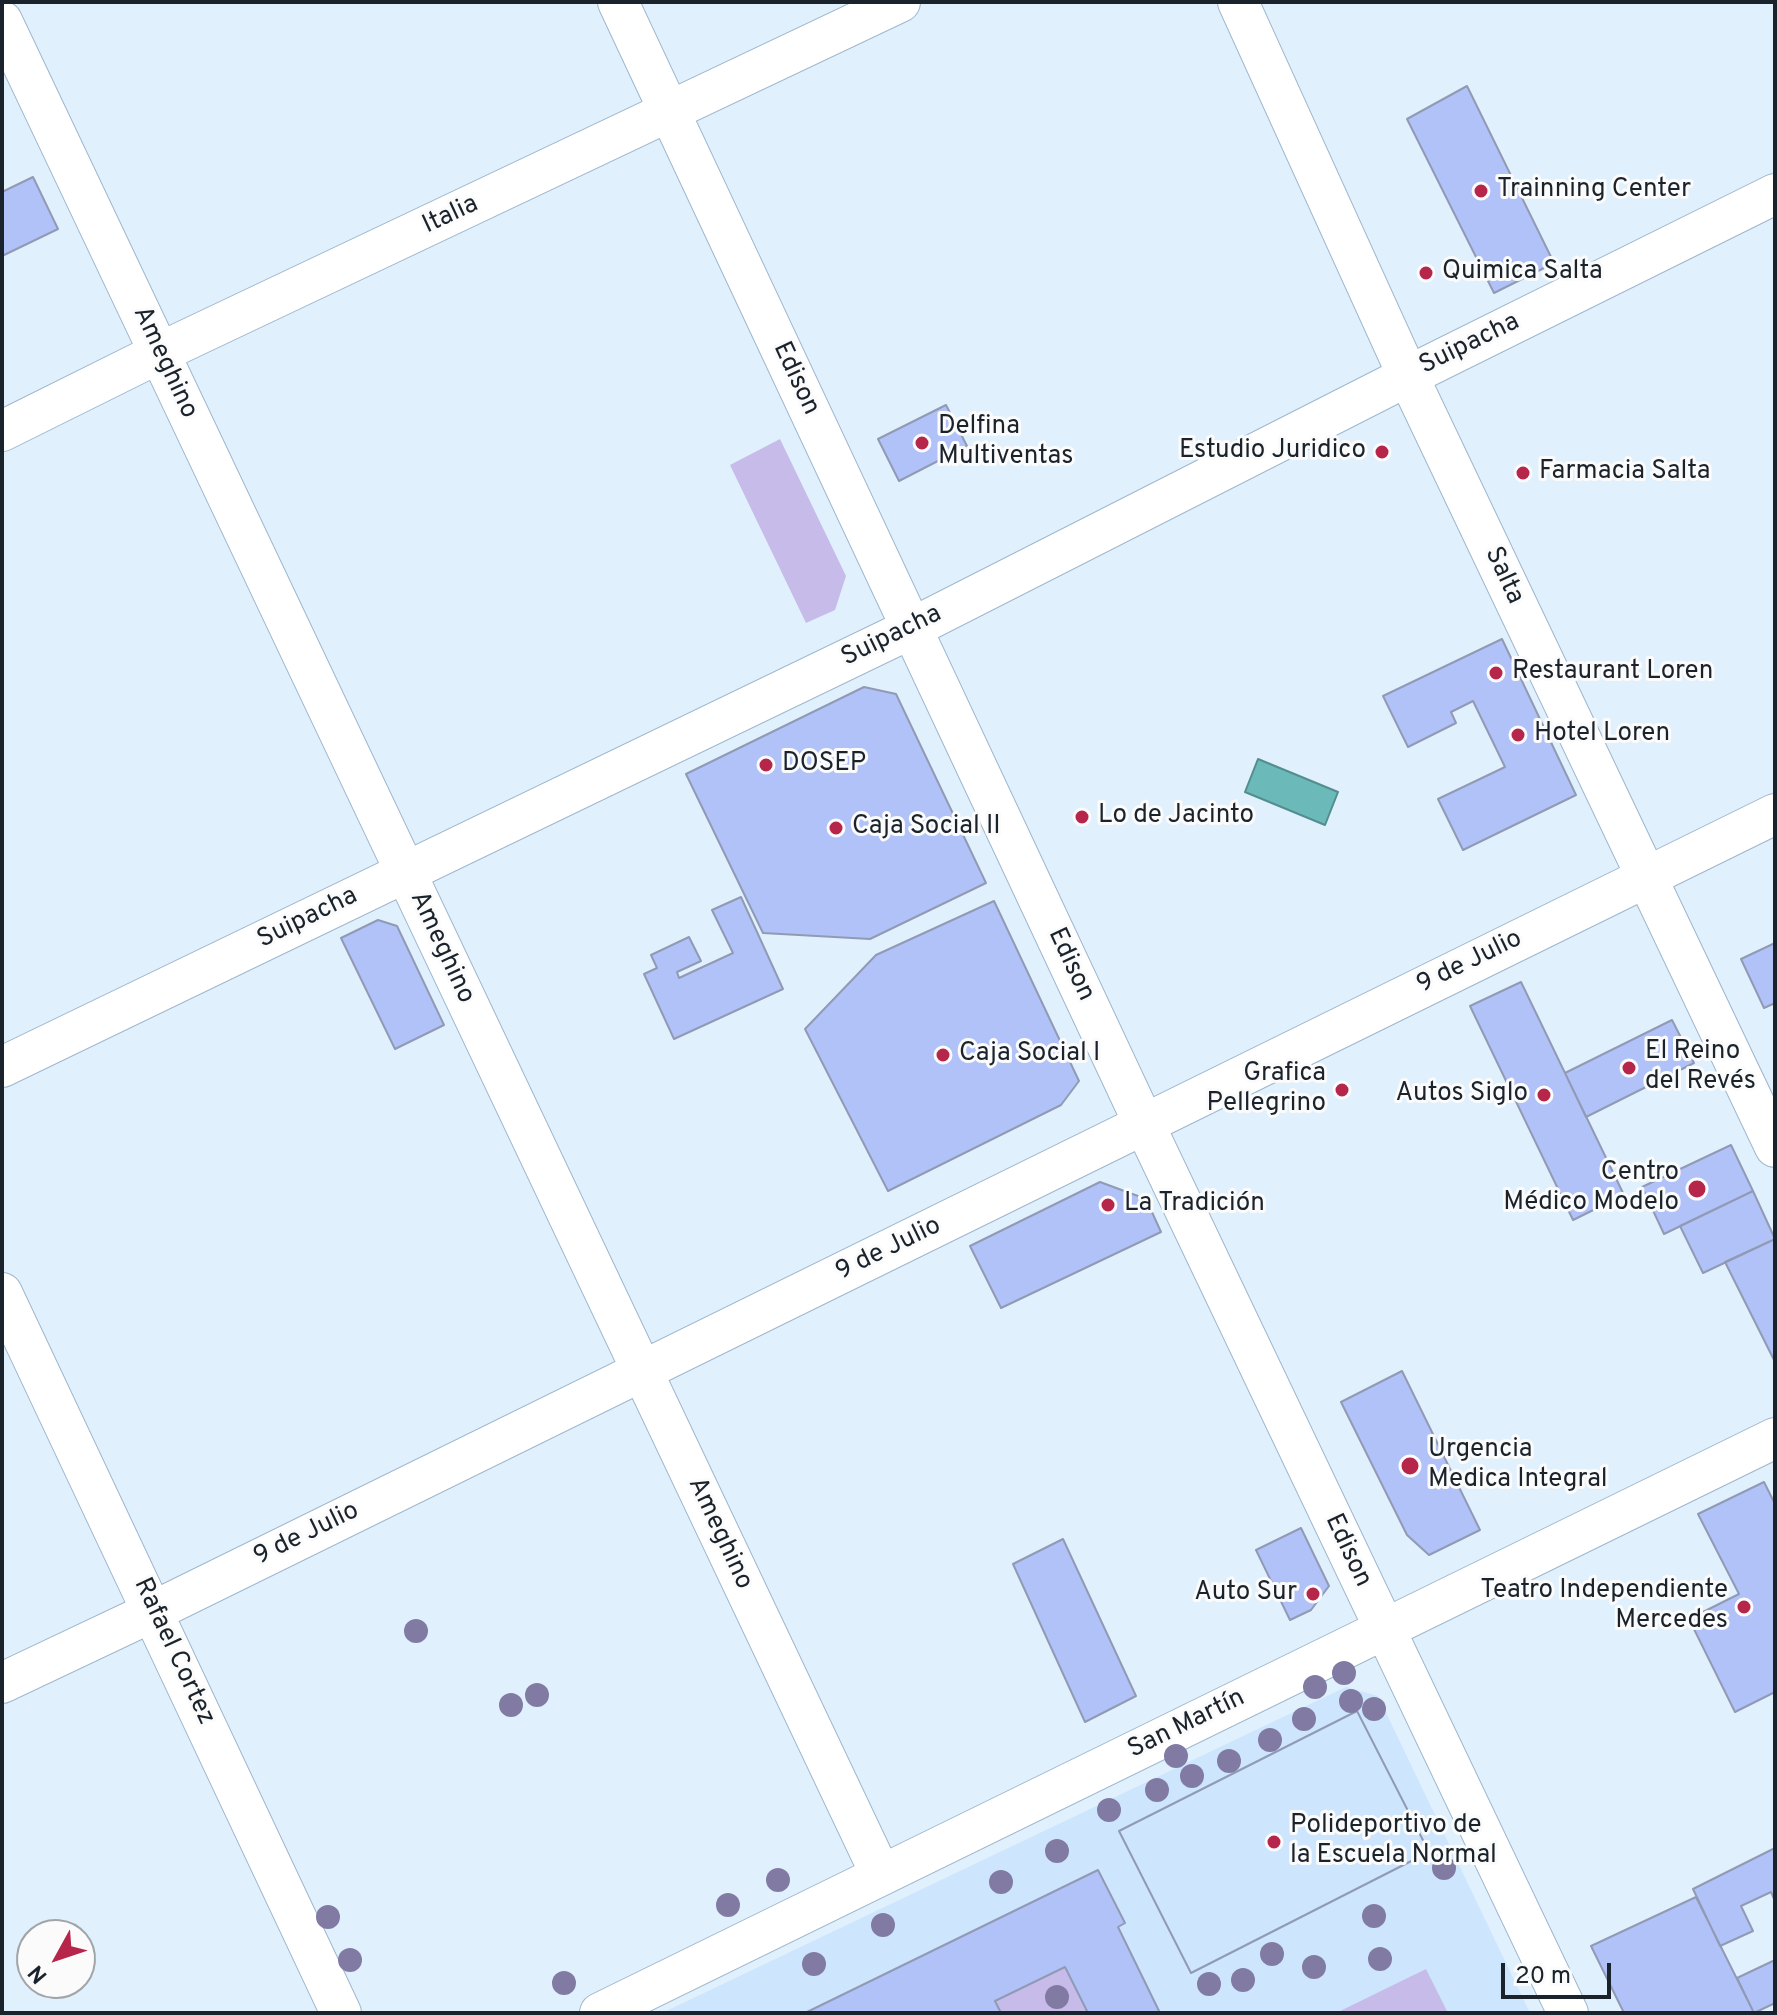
<!DOCTYPE html>
<meta charset="utf-8">
<style>
body{margin:0}
#map{position:relative;width:1777px;height:2015px;overflow:hidden;background:#e0f0fd;font-family:Overpass,sans-serif}
canvas{display:block}
.frame{position:absolute;inset:0;border:4px solid #1a232c;pointer-events:none}
.north{position:absolute;left:16px;top:1919px;width:80px;height:80px;box-sizing:border-box;background:#fbfbfb;border:2px solid #a1a5a8;border-radius:50%;rotate:230deg;font-size:22px;font-weight:700;line-height:32px;text-align:center;color:#1a232c}
.north::after{content:'';display:block;margin:auto;width:28px;height:36px;background:#b6254a;clip-path:polygon(50% 0,100% 100%,50% 72%,0 100%)}
.scale{position:absolute;left:1501px;top:1963px;width:110px;height:36px;box-sizing:border-box;border:4px solid #1a232c;border-top:0;padding-left:10px;font-size:24px;line-height:28px;white-space:nowrap;color:#1a232c;-webkit-text-stroke:6px #fbfbfb;paint-order:stroke}
</style>
<div id="map">
<canvas width="1777" height="2015"></canvas>
<div class="frame"></div>
<div class="north">N</div>
<div class="scale">20 m</div>
</div>
<script>
const ctx = document.querySelector('canvas').getContext('2d');
ctx.lineJoin = 'round';
function fillPath(path, color) { ctx.fillStyle = color; ctx.fill(path, 'evenodd'); }
function strokePath(path, color, width, dash) { ctx.strokeStyle = color; ctx.lineWidth = width; ctx.lineCap = dash ? 'butt' : 'round'; ctx.setLineDash(dash || []); ctx.stroke(path); }
function write(font, color, halo, rows, align = 'center') {
  ctx.font = font + ' Overpass,sans-serif'; ctx.lineWidth = 6; ctx.setLineDash([]); ctx.textBaseline = 'middle'; ctx.strokeStyle = halo; ctx.fillStyle = color; for (const [text, x, y, turn = 0] of rows) {
    ctx.save(); ctx.translate(x, y); ctx.rotate((+turn || 0) * Math.PI / 180); ctx.textAlign = isNaN(turn) ? turn : align; if (halo) ctx.strokeText(text, 0, 0); ctx.fillText(text, 0, 0); ctx.restore();
  }
}
fillPath(new Path2D(`
 M1346,1687L1378,1696L1530,2013H662Z`), '#cde6fd');
fillPath(new Path2D(`
 M780,439L846,576L835,610L806,623L730,465Z
 M1065,1967L1088,2013H1001L995,2001Z
 M1426,1969L1448,2013H1336Z`), '#c7bbea');
const water = new Path2D(`
 M1258,759L1338,792L1325,825L1245,792Z`);
fillPath(water, '#6bbab9');
strokePath(water, '#538d8f', 2);
const building = new Path2D(`
 M1467,86L1554,263L1494,293L1407,119Z
 M33,177L58,229L2,256V192Z
 M946,405L967,446L899,481L878,439Z
 M1502,639L1576,795L1463,850L1438,799L1505,767L1473,701L1451,712L1456,723L1408,747L1383,696Z
 M864,687L896,694L986,883L870,939L763,933L686,774Z
 M741,897L783,989L674,1039L644,974L657,968L651,955L689,937L701,961L677,972L679,978L733,953L712,910Z
 M994,901L1079,1081L1061,1105L888,1191L805,1029L876,955Z
 M378,920L397,926L444,1025L395,1049L341,938Z
 M1775,943V1003L1764,1008L1741,959Z
 M1521,982L1624,1195L1573,1220L1470,1006Z
 M1672,1020L1694,1063L1586,1117L1565,1073Z
 M1731,1145L1753,1191L1664,1234L1642,1187Z
 M1100,1182L1146,1199L1161,1232L1001,1308L970,1246Z
 M1753,1191L1775,1239L1703,1273L1680,1226Z
 M1775,1239V1362L1725,1262Z
 M1402,1371L1480,1530L1429,1555L1407,1535L1341,1402Z
 M1764,1482L1775,1504V1692L1735,1712L1689,1619L1739,1594L1698,1514Z
 M1301,1528L1329,1586L1311,1610L1290,1620L1256,1550Z
 M1063,1539L1136,1696L1085,1722L1013,1564Z
 M1357,1711L1429,1852L1191,1973L1119,1831Z
 M1357,1711L1429,1852L1191,1973L1119,1831Z
 M1775,1848V1901L1771,1892L1741,1906L1753,1931L1720,1946L1693,1889Z
 M1098,1870L1125,1923L1118,1927L1160,2013H1088L1065,1967L995,2001L1001,2013H805Z
 M1696,1897L1754,2013H1624L1591,1946Z
 M1775,1960V2003L1754,2013L1737,1978Z`);
fillPath(building, '#b1c2f8');
strokePath(building, '#919ab5', 2);
const minor = new Path2D(`
 M618,2L1144,1124L1568,2013
 M1238,2L1408,376L1775,1147
 M2,21L881,1875
 M2,431L159,353L900,2
 M2,1067L912,628L1408,376L1775,194
 M2,1293L341,2013
 M2,1683L154,1611L1775,814
 M600,2013L1775,1438`);
strokePath(minor, '#9fb7cd', 42);
strokePath(minor, '#fff', 40);
ctx.fillStyle = '#817ba4';
for (const [x, y] of [
 [416,1631],
 [1344,1673],
 [1315,1687],
 [537,1695],
 [1351,1701],
 [511,1705],
 [1374,1709],
 [1304,1719],
 [1270,1740],
 [1176,1756],
 [1229,1761],
 [1192,1776],
 [1157,1790],
 [1109,1810],
 [1057,1851],
 [1444,1868],
 [778,1880],
 [1001,1882],
 [728,1905],
 [1374,1916],
 [328,1917],
 [883,1925],
 [1272,1954],
 [1380,1959],
 [350,1960],
 [814,1964],
 [1314,1967],
 [1243,1980],
 [564,1983],
 [1209,1984],
 [1057,1997]
]) { ctx.beginPath(); ctx.arc(x, y, 12, 0, 2 * Math.PI); ctx.fill(); }
for (const [x, y, r, color] of [
 [1481,191,8,"#b6254a"],
 [1426,273,8,"#b6254a"],
 [922,443,8,"#b6254a"],
 [1382,452,8,"#b6254a"],
 [1523,473,8,"#b6254a"],
 [1496,673,8,"#b6254a"],
 [1518,735,8,"#b6254a"],
 [766,765,8,"#b6254a"],
 [1082,817,8,"#b6254a"],
 [836,828,8,"#b6254a"],
 [943,1055,8,"#b6254a"],
 [1629,1068,8,"#b6254a"],
 [1342,1090,8,"#b6254a"],
 [1544,1095,8,"#b6254a"],
 [1697,1189,10,"#b6254a"],
 [1108,1205,8,"#b6254a"],
 [1410,1466,10,"#b6254a"],
 [1313,1594,8,"#b6254a"],
 [1744,1607,8,"#b6254a"],
 [1274,1842,8,"#b6254a"]
]) { const dot = new Path2D(); dot.arc(x, y, r, 0, 2 * Math.PI); ctx.fillStyle = color; ctx.fill(dot); strokePath(dot, '#fbfbfb', 3); }
write('26px', '#1a232c', '#fbfbfb', [
 ["Trainning Center",1497,191],
 ["Quimica Salta",1442,273],
 ["Delfina",938,428],
 ["Multiventas",938,458],
 ["Estudio Juridico",1366,452,"right"],
 ["Farmacia Salta",1539,473],
 ["Restaurant Loren",1512,673],
 ["Hotel Loren",1534,735],
 ["DOSEP",782,765],
 ["Lo de Jacinto",1098,817],
 ["Caja Social II",852,828],
 ["El Reino",1645,1053],
 ["del Revés",1645,1083],
 ["Caja Social I",959,1055],
 ["Grafica",1326,1075,"right"],
 ["Pellegrino",1326,1105,"right"],
 ["Autos Siglo",1528,1095,"right"],
 ["Centro",1679,1174,"right"],
 ["Médico Modelo",1679,1204,"right"],
 ["La Tradición",1124,1205],
 ["Urgencia",1428,1451],
 ["Medica Integral",1428,1481],
 ["Teatro Independiente",1728,1592,"right"],
 ["Mercedes",1728,1622,"right"],
 ["Auto Sur",1297,1594,"right"],
 ["Polideportivo de",1290,1827],
 ["la Escuela Normal",1290,1857]
], 'left');
write('26px', '#1a232c', '#fbfbfb', [
 ["Italia",451,216,-25],
 ["Suipacha",1470,345,-26],
 ["Ameghino",164,363,65],
 ["Edison",795,379,65],
 ["Salta",1503,576,65],
 ["Suipacha",892,637,-26],
 ["Suipacha",308,919,-26],
 ["Ameghino",441,948,65],
 ["9 de Julio",1470,963,-26],
 ["Edison",1070,965,65],
 ["9 de Julio",889,1250,-26],
 ["Ameghino",719,1534,65],
 ["9 de Julio",307,1535,-26],
 ["Edison",1347,1551,65],
 ["Rafael Cortez",173,1652,65],
 ["San Martín",1187,1725,-26]
]);
</script>
